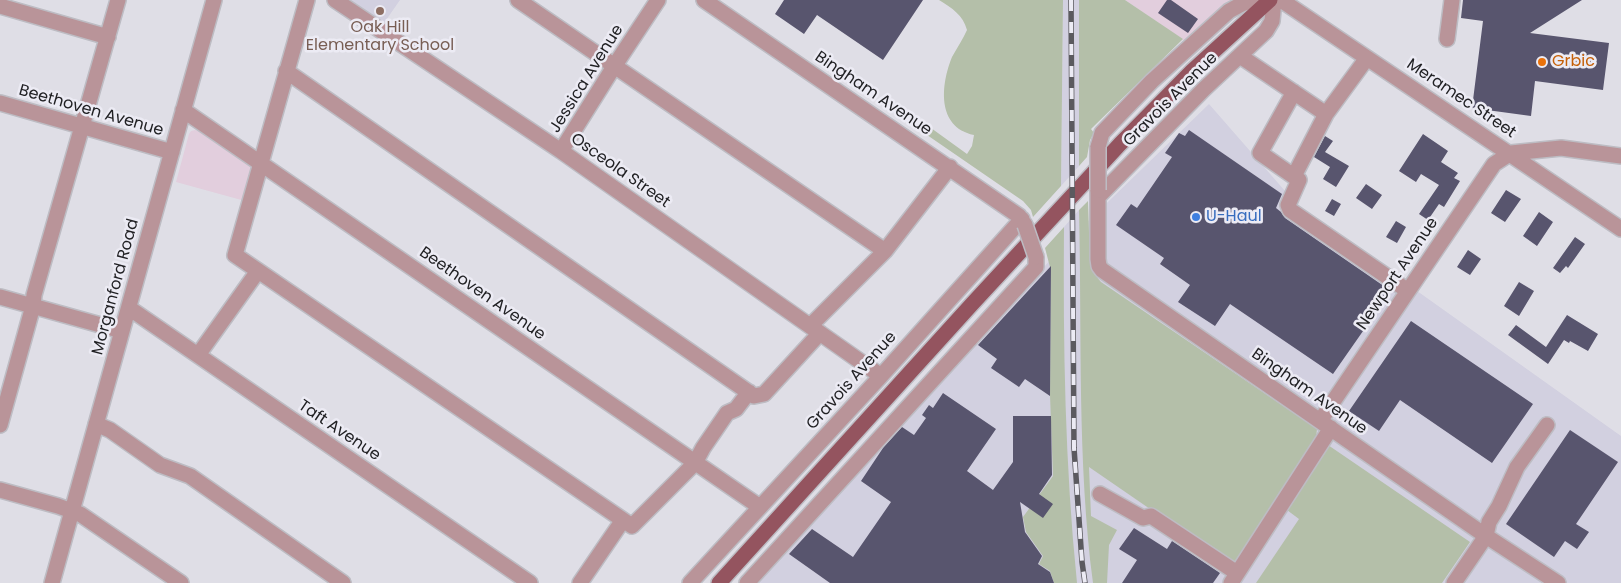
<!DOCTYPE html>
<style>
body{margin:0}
canvas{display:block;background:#dfdee6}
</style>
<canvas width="1621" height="583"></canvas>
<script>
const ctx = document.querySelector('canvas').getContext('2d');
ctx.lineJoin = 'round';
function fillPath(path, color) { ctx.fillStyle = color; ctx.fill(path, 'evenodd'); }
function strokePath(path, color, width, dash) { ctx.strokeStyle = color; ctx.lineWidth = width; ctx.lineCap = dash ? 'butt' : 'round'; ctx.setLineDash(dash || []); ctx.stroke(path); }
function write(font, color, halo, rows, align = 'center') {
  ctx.font = font + ' Poppins,sans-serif'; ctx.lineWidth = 5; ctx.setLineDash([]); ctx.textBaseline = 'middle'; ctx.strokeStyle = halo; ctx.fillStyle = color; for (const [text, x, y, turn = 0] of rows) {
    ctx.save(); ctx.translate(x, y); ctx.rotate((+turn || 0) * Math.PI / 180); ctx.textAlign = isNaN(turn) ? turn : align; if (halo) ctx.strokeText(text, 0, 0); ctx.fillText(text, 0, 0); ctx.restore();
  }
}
fillPath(new Path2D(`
 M1125,0H1233L1185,41Z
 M195,130L204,133L254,169L245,201L176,182L189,134L191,131Z`), '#e2cedd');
fillPath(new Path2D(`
 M351,0H400L384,23Z
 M1063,0H1079V166L1061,186Z
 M1209,104L1299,207L1621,436V583H756L1064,245V227L1079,210L1080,229Z`), '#d2d0e0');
fillPath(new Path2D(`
 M939,0H1063L1061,186L1033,217L1031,210L1023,201L898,115V111H903L913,115L967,154L972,146L974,135C936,127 941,84 952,57C957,48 963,39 967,30C963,15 952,8 939,0Z
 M1079,0H1125L1183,39L1091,129L1094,133L1090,140L1087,157L1079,166Z
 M1088,201L1090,263L1095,275L1101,282L1317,429L1316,438L1236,563L1230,564L1089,467L1091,516L1117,530L1109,545L1107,583H1093C1077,460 1082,335 1079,210Z
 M1064,227C1063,346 1065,465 1077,583H1054L1050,571L1039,564L1043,556L1026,532L1023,517L1053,476L1050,395L1051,271L1045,248Z
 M1328,445L1470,542L1442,583H1256L1299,519L1287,510Z`), '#b4bfa9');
fillPath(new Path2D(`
 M784,0H923L883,60L817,15L804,34L775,14Z
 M1167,0H1171L1198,19L1188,33L1158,13Z
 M1463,0H1582L1530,33L1609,43L1603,90L1535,81L1531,116L1472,108L1483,21L1461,18Z
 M1189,130L1282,194L1276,208L1281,212L1285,218L1391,291L1333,374L1230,304L1215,326L1178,302L1190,285L1160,264L1164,258L1116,225L1131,204L1137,208L1172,157L1165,153L1179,133L1185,136Z
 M1423,134L1448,151L1441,162L1458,173L1454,178L1460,181L1444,207L1439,204L1428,220L1419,214L1439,185L1421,174L1416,182L1399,171Z
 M1325,136L1333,141L1325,152L1349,166L1336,187L1323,179L1330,167L1314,157Z
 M1366,184L1382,195L1372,209L1356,198Z
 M1506,190L1521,199L1505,222L1491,213Z
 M1332,199L1341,204L1334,216L1325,211Z
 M1539,212L1553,222L1537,246L1523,236Z
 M1396,221L1406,227L1397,243L1386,237Z
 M1575,237L1585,244L1568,268L1566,266L1560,273L1553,268Z
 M1468,250L1481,259L1470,275L1457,267Z
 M1051,266L1050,396L1025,379L1019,387L991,368L997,359L978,345Z
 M1519,282L1534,291L1519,316L1504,306Z
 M1567,315L1598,334L1588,351L1570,341L1569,343L1564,340L1548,364L1508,335L1516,325L1546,347Z
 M1411,321L1533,404L1492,463L1400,400L1379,431L1349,411Z
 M943,393L996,429L967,471L993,490L1013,462V416H1051L1052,475L1039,494L1053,504L1043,518L1020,502L1025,532L1042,556L1038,564L1050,572L1054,583H830L789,554L812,529L853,557L891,502L861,481L883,448L902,427L914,435L926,418L922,415L929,405L933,408Z
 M1570,430L1618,462L1576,524L1589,532L1577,549L1565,541L1554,557L1506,524Z
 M1134,528L1167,549L1172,541L1220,573L1213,583H1122L1137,560L1119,549Z`), '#58556e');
const minor = new Path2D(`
 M307,0L235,255L623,520L580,583
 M335,0L561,151L881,376
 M518,0L885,251
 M704,0L1019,216L1025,225
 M1281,0L1621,229
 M0,6L108,37
 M1447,39L1452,0
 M1240,56L1326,114L1367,58
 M286,71L754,396L764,394L820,333
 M1294,92L1260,153L1299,180L1288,205L1290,210L1408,291
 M0,103L172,152
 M183,110L760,507
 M1098,147L1102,133L1152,81L1229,11L1242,4L1254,0
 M561,151L615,65L658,0
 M1294,176L1326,114
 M1098,190V259L1099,266L1102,270L1486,536L1558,583
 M1098,197L1204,89L1266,31L1272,21L1274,0
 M0,297L122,331
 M129,308L530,583
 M810,326L885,251L950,167
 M198,355L258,271
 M1320,421L1494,164L1511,153L1561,148L1621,156
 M96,424L110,430L160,465L190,476L343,583
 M0,425L33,306L34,295L118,0
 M0,490L58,506L80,514L181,583
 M1100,494L1143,518L1151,516L1237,573
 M623,520L632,526L695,463L703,448L727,413L736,409L749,392
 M52,583L214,0
 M690,583L881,376L1022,219
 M747,583L1036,267V257
 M1231,583L1331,428
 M1454,583L1486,536L1489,522L1499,506L1517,467L1547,425`);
const major = new Path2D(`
 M719,583L972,304L1120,144L1192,71L1270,0`);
strokePath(minor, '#bdbcc3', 18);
strokePath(major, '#bdbcc3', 18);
strokePath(minor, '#b99499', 15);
strokePath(major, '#94545f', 15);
const rail = new Path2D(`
 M1071,0L1074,448L1082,562L1085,583`);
strokePath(rail, '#5b5a5f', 5.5);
strokePath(rail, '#ecebf4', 4, [11]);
const minorBridge = new Path2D(`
 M1098,147V190
 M1025,225L1036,257`);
strokePath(minorBridge, '#bdbcc3', 18, []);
strokePath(minorBridge, '#b99499', 15);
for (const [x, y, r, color] of [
 [380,11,5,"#8d6e63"],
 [1542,62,5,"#e8710a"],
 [1196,217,5,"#3f7fe0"]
]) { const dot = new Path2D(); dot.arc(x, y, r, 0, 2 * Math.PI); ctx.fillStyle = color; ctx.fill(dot); strokePath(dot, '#ecebf4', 2); }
write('16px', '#785e54', '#ecebf4', [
 ["Oak Hill",380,28],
 ["Elementary School",380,46]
]);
write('16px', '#c56008', '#ecebf4', [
 ["Grbic",1552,62]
], 'left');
write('16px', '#212124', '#ecebf4', [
 ["Jessica Avenue",587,79,-58],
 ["Bingham Avenue",873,94,34],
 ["Meramec Street",1461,99,34],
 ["Gravois Avenue",1171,100,-45],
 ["Beethoven Avenue",91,111,16],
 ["Osceola Street",620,171,35],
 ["Newport Avenue",1398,274,-56],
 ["Morganford Road",116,287,-75],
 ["Beethoven Avenue",482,294,35],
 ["Gravois Avenue",852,381,-48],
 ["Bingham Avenue",1309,392,35],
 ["Taft Avenue",339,431,34]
]);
write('16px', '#366cbe', '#ecebf4', [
 ["U-Haul",1206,217]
], 'left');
</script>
